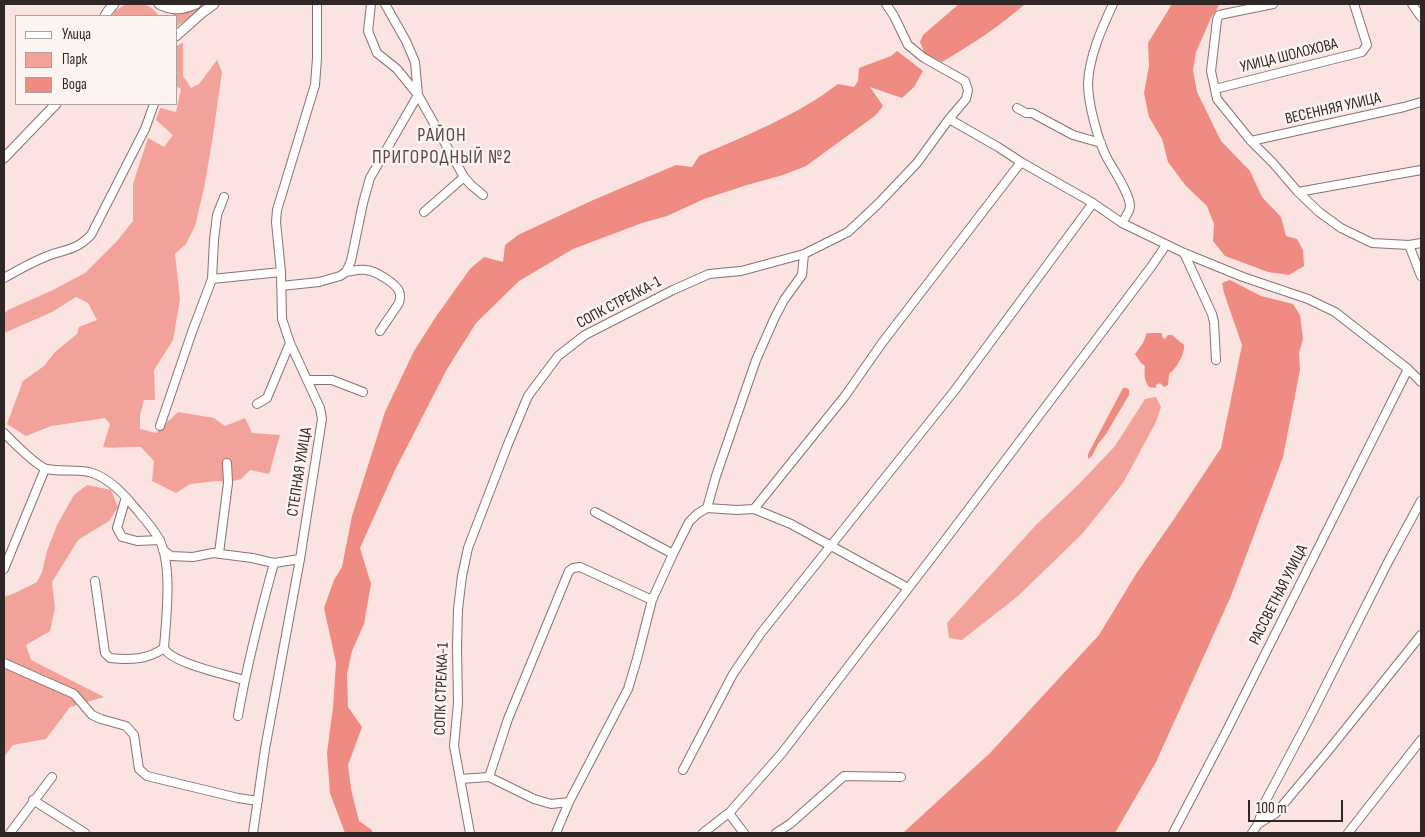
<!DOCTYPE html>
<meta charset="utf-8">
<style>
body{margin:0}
#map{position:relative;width:1425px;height:837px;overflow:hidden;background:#fae3e0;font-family:"Sofia Sans Condensed",sans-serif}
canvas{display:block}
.frame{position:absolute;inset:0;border:5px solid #2f2726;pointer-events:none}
.legend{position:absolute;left:15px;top:15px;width:162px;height:90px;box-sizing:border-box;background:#fdf4f2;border:1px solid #aba2a0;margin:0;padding:6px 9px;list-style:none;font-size:15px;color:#2f2726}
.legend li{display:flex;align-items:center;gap:10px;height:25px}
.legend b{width:25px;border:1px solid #aba2a0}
.scale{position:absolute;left:1248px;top:800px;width:95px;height:22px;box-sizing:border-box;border:2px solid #2f2726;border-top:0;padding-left:6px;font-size:15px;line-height:18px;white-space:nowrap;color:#2f2726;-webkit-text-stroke:4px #fdf4f2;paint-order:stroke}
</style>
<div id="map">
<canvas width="1425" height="837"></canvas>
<div class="frame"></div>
<ul class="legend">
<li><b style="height:6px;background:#fff"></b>Улица</li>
<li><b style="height:14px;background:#f2a299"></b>Парк</li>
<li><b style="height:14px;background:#f08b81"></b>Вода</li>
</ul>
<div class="scale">100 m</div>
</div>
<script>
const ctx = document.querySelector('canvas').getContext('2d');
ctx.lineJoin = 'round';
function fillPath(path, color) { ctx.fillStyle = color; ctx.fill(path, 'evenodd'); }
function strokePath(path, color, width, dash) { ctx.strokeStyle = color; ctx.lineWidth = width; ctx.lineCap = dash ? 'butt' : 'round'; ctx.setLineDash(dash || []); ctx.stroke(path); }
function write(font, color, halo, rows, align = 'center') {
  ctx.font = font + ' "Sofia Sans Condensed",sans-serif'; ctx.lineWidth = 5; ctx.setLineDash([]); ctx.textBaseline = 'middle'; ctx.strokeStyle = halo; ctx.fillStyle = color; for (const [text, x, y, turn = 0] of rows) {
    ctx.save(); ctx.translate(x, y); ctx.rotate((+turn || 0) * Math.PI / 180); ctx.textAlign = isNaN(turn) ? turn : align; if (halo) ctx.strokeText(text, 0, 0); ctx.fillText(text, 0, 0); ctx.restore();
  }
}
fillPath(new Path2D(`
 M126,4C142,4 149,2 159,16H112L115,11Z
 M202,4H209L176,27V16H174L172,13Z
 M183,43V76L191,88L199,84L217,60L222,72L212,142L204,188L195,226L186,244L175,254L180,299L173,340L154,370L155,400H144L140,415V429L156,433L178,412L214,418L225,426L245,418L252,433L280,435L269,474L250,470L241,479L230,482L217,481L190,484L176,493L152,481L154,461L141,447C128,446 115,449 103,447L110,424L105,418L51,426L26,436L7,424L23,381L44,366L55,352L77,334L79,327L97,320L88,303L76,297L52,312L4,333V313L8,310L53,290L85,273L117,241L133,221V184L148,138L164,147L173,135L156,120L160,108L176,112L181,89L176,86V46Z
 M1156,397L1161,407L1156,422L1123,483L1082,534L1018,596L962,640L949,638L947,623L1036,525L1079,484L1115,446L1145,399Z
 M87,485L111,490L118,507L109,521L78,540L52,582L55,608L50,631L26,645L31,660L104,697L70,707L46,739L13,745L4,757V597L15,593L37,582L42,572L47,551L57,525L74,495Z`), '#f2a299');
fillPath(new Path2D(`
 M959,4H1025C1000,26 971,45 942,62L925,54L920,42L923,35Z
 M1172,4H1220L1211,18L1196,52L1193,70L1197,92L1221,141L1250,171L1262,197L1281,217L1286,236L1297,239L1303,250L1304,266L1289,275L1268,272L1225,256L1213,241L1214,224L1207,206L1186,186L1168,162L1162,139L1149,117L1144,93L1149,66L1148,43Z
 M897,51L923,71L914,87L902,98L870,87L883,106L876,115L806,166L783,175L747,185L704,199L667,216L642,223L573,249L519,281L476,323L447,369L395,470L360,548L371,584L364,624L352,651L347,674L348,707L362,727L348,765L351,789L359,821L372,830V833H345L330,793L327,753L333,707L336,663L324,608L334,580L342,567L352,516L385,412L414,351L437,315L470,269L484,257L503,262L505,245L518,235L591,201L676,165L692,167L699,156C747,135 796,116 838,84L854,87L858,81L859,68L891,56Z
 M1230,280L1261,296L1293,304L1300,315L1303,339L1299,353L1300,370L1283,457L1231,596L1156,762L1115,833H903L990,753L1099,635L1136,574L1176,516L1221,448L1242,345L1224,293L1222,283Z
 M1147,333H1162V337L1165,339L1168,335H1172L1184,345C1185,354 1176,369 1169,374L1168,385L1164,387L1160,383L1156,385V388L1149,387C1144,380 1144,373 1145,366L1141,363L1135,354L1143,343Z
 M1123,388H1127L1129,390V395L1106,434L1098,444L1092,456L1088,459V454Z`), '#f08b81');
const minor = new Path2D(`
 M371,4L368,31L377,53L397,69L418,95L464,177L471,185L483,195
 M1113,4C1102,28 1089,56 1088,84C1088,103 1098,141 1107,158C1113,169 1130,194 1130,206C1130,212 1125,217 1122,223
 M1273,4L1219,15L1217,20L1211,71L1217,99L1251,141L1273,163L1298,192L1319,212L1341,228L1372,243L1409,245L1421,243
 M1412,4L1421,17
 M1215,89L1362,52L1367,45L1354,4
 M1017,108L1026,113H1032L1073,135L1101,143
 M949,119L998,147L1021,162
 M1251,141L1404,107L1421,102
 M1298,192L1421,170
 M424,212L464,177
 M1409,245L1421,276
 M1184,253L1212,314L1214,322L1216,360
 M346,272C353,271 359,269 366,270C376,271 395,283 399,291C401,295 400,299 399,303L380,331
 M4,278C18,270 34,261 50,255C68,249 76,250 91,235L145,129L154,104
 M212,279L214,240L217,215L224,197
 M281,286L319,282L340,276L346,272L351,261L363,203L370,178L418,95L415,62L406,41L385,4
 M307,380H332L363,392
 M257,404L267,398L290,343
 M160,426L192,332L212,279L281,272
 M4,433C13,442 36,466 47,469C61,472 75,469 89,472C105,476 120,490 131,503C140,514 152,526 159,539C173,565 166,619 164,648C171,663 227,675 244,680
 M126,497L117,528L122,537L137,541L160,540
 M707,508L716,476L756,360L775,317L784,300L802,275L804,254
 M595,512L673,554
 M163,550L171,556L193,557L213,553L252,558L274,563L300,559
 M219,553L228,483L227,463
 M4,569L45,469
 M95,581L105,653L110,658C129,660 148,660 164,648
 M908,588L791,524L754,509L845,396L882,343L1021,162L1093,203L1122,223L1184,253L1243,277L1308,299L1335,312L1408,369L1421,382
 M4,663L74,694L92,715L101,719L126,726L134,735L139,769L147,776L238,798L258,801
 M238,716C247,664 260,614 274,563
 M683,770L733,674L761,633L955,390L1093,203
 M489,777L534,799L551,804L569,802
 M460,779L489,777L508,719L569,571L573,568L580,567L652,600
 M33,800L85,833
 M1258,824L1276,813L1328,751L1421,635
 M10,833L52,777
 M253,833L265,749L300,559L322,419L320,408L290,343L282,319L281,272L276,222L277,210L315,85L317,58V4
 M470,833L454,746L458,703L457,647L458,609L462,576L468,548L508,444L528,396L558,356L585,335L673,290L709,274L741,271L804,254L848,232L877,205L917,163L949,119L966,99L968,90L965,81L924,58L908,45L894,16L886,4
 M556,833L569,802L628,689L637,659L652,600L673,554L689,522L697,514L707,508L737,510L754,509
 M703,833L730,812
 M744,833L731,816L730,812L782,753L943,543L1151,267L1166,245
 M776,833L790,824L844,776L901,777
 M1173,833L1226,732L1408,369
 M1252,833L1258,824L1265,802L1308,721L1388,562L1421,501
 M1348,833L1421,740`);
const major = new Path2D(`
 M159,4C172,11 183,10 196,4
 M105,16L108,11L114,4
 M176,36L203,12L214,4
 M4,158L56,104`);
strokePath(minor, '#877370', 10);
strokePath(major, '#877370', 11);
strokePath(minor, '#fff', 8);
strokePath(major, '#fff', 9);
write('16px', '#2f2726', '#fdf4f2', [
 ["УЛИЦА ШОЛОХОВА",1289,56,-14],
 ["ВЕСЕННЯЯ УЛИЦА",1333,109,-13],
 ["СОПК СТРЕЛКА-1",619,303,-28],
 ["СТЕПНАЯ УЛИЦА",300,472,-81],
 ["РАССВЕТНАЯ УЛИЦА",1279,595,-63],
 ["СОПК СТРЕЛКА-1",442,689,-88]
]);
ctx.letterSpacing = '1px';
write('19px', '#584643', '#fdf4f2', [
 ["РАЙОН",442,136],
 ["ПРИГОРОДНЫЙ №2",442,158]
]);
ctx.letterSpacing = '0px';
</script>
